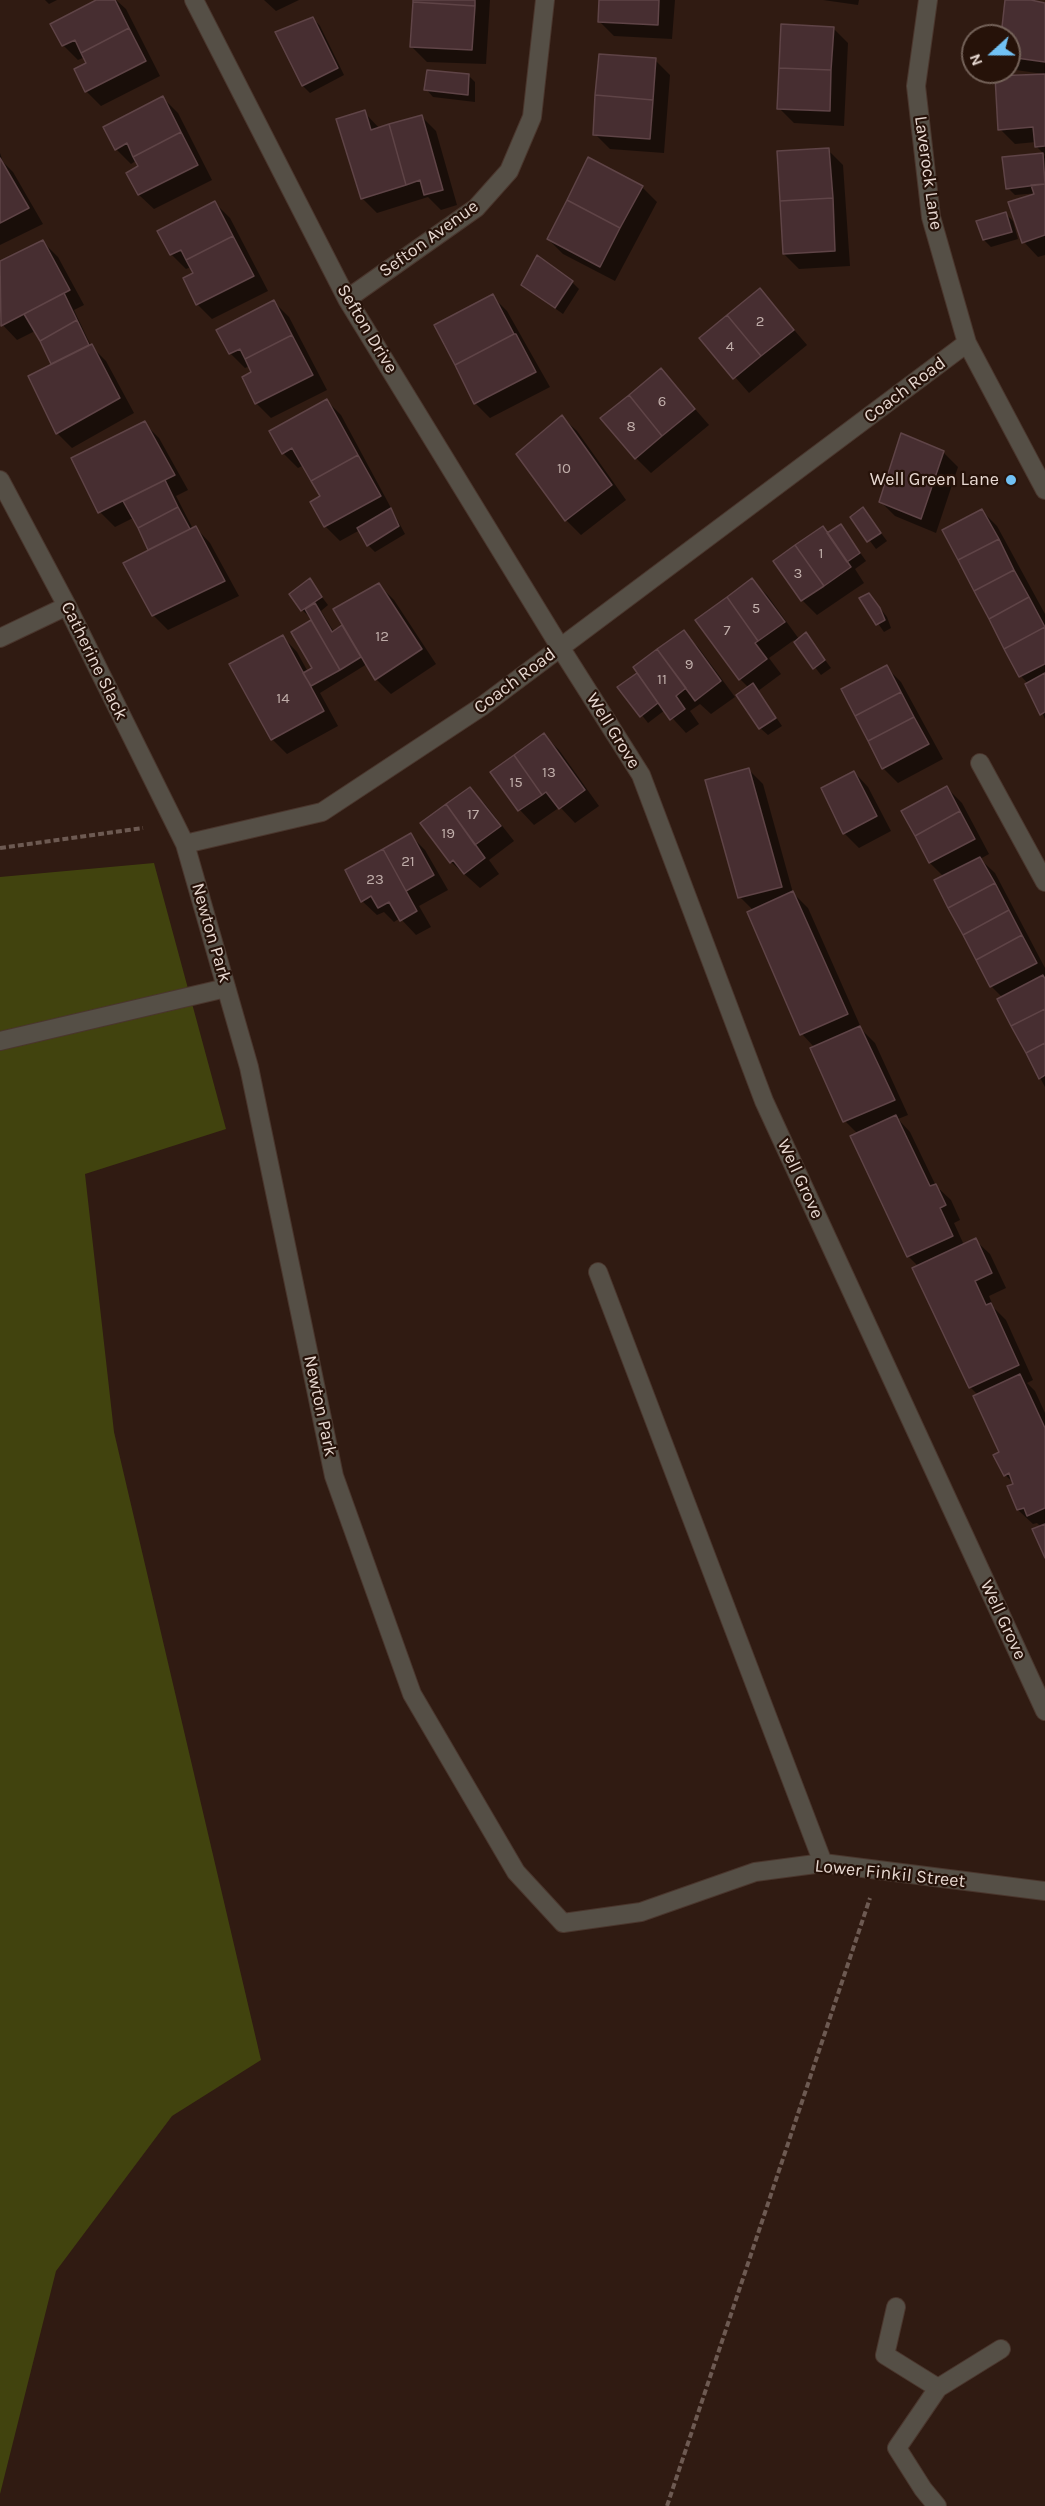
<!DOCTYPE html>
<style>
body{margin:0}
#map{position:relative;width:1045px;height:2506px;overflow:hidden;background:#301b12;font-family:Karla,sans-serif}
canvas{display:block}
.north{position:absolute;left:961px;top:24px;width:60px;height:60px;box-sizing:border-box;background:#261209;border:2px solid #746259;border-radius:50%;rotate:249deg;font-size:16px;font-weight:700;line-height:24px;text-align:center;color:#e8d9d2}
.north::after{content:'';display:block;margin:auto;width:21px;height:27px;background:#71c1f4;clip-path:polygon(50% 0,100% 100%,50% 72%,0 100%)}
</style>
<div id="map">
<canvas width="1045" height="2506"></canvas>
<div class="north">N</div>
</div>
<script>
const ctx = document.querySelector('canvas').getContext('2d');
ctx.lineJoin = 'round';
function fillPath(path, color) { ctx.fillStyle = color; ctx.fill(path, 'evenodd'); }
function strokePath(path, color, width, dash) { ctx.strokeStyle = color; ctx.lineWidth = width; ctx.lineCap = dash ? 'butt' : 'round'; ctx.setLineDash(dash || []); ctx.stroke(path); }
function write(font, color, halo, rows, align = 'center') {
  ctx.font = font + ' Karla,sans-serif'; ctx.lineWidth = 4.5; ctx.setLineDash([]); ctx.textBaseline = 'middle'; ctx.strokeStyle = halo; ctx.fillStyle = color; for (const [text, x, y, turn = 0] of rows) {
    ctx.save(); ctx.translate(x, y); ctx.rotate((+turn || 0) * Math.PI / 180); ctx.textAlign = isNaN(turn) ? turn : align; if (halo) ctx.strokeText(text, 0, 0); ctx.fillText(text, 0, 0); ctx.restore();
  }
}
fillPath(new Path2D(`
 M154,863L226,1129L85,1174L114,1432L261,2060L172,2116L56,2271L0,2494V877Z`), '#41430e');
fillPath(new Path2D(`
 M45,0H57L49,4Z
 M99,0H116L126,9L160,76L101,106L86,91L88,64L85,57L78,60L63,45Z
 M264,0H299L276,11Z
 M415,0H490L486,64L427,62L412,47Z
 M600,0H675L672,39L614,36L599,21Z
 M823,0H859L858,5Z
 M1006,0H1024L1045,4V255L1038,257L1024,242L1039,193L1015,195L1008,188L1004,158L1045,155L1036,146V142L1015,144L1000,129L1043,74L1016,70L1009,63V36H1003Z
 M313,18L320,26L344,75L310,93L303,86L277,33Z
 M833,28L848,43L844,126L794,123L779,108Z
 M655,60L670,75L664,153L610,149L595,134Z
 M468,75L475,82V102L433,97L426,89Z
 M163,98L178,113L212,180L154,209L139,195L128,173L140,167L137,160L131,164L116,149Z
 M364,112L380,129L421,116L436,131L457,205L441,210L428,197L377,213L362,198Z
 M828,150L843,165L850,266L799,269L784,254Z
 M0,153L3,162L13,172L43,224L0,245Z
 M589,159L642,187L657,202L615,281L563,254L548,239Z
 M215,203L230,218L268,291L212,319L197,304L195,274L191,267L186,269L171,254Z
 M1006,214L1013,221L1018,239L991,247L984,240Z
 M43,242L58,257L84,305L74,310L91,346L106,361L134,413L72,448L57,433L54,365L35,331L17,340L0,322V262Z
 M572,282L579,289L563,314L522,285Z
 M760,290L807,345L749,393L701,338Z
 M492,296L507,311L550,387L490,418L475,403Z
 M274,302L289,317L327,390L271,418L256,403L253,373L250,366L245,368L230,353Z
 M661,370L709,425L651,473L636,458Z
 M326,400L341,415L405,534L375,552L368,545L360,530L340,541L325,526L312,502L322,497L304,465L298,468L283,453Z
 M562,417L577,431L626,500L581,535L566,520Z
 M144,423L159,438L188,490L176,496L193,529L196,528L210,543L239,596L168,630L153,615L150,550L133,518L115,527L100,512Z
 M943,452L958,467L936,533L895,516L880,501Z
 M863,509L887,541L876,549L852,517Z
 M982,511L997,526L1045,614V719L1028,684L1021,676L944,531Z
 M841,526L866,561L855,569L864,583L817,615L802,600L775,561Z
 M309,580L328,605L321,611L334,632L342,627L347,633L379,585L394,600L436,664L391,694L376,679L367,664L320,693L338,726L287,754L272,739L283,637L297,652L308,672L314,669L293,633L313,620L302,610Z
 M752,580L767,595L799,639L806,634L831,668L821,675L794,640L769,658L781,674L758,691L782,726L768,735L760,728L749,688L740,679Z
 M869,594L887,617L891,628L884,632L861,599Z
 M683,632L698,647L735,697L711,714L700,704L690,711L699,724L686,733L665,710L648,723L620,687L639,673Z
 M886,667L901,682L943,759L898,783L883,768Z
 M544,735L559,750L599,806L575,823L560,807L534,825L520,810L492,772Z
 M748,769L763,784L793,893L808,908L862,1030L875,1043L908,1115L898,1119L910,1132L936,1186L951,1200L960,1220L954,1223L964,1245L975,1240L990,1254L1006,1288L989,1296L994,1308L1006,1320L1033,1380L1027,1383L1035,1391L1045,1413V1554L1041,1527L1037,1523L1033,1524L1018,1510L1015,1484L1005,1475L1001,1453L978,1395L970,1387L919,1267L908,1256L858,1134L845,1121L812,1049L815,1048L802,1034L753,910L740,897Z
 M854,772L868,787L891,831L859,848L844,833Z
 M947,788L962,803L989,854L980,859L995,873L1045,968V1087L999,1000L1003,998L991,986L944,877L930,863L903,812Z
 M470,789L485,804L514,841L489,860L499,874L480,888L451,862Z
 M410,835L425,850L448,890L419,906L431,927L416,935L400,918L394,922L384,912L377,915L362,901Z`), '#0007');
const building = new Path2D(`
 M96,0H115L129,28L81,53L75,40L62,46L50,24Z
 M413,0H475V6L413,2Z
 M599,0H659L658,25L598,22Z
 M1005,0H1031L1045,3V62L1009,57V36H1001Z
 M413,2L475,6L472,50L410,47Z
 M313,17L338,68L302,86L275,32Z
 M781,24L834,27L831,70L779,68Z
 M129,28L146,61L85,92L74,69L86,63L81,53Z
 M599,54L656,58L653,100L595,95Z
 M779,68L831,70L830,111L777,109Z
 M427,70L469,74L468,95L424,90Z
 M1045,74V146L1035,147L1033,127L998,130L995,76Z
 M595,95L653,100L650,139L593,135Z
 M163,96L181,132L133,157L127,143L115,150L103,127Z
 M365,110L371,130L389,124L406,185L361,199L336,119Z
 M422,115L443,190L424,195L420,180L406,185L389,124Z
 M181,132L198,165L138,195L126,173L138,166L133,157Z
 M829,148L833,198L780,201L777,151Z
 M1043,153L1045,184L1006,189L1002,157Z
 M588,157L643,186L620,228L567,200Z
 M0,158L29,208L0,223Z
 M1045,184V235L1022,243L1008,202L1034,194L1031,185Z
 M833,198L835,251L783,254L780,201Z
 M567,200L620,228L600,267L547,239Z
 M215,201L233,236L186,260L181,250L170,255L157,231Z
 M1006,212L1012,232L983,240L976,221Z
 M233,236L254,276L196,305L183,278L193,273L186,260Z
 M43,240L70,290L1,326L0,261Z
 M537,255L573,281L555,308L521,285Z
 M760,288L794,330L761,356L727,315Z
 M64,293L77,320L40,341L24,314Z
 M493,294L514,334L455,365L434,325Z
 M274,300L292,335L245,359L240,349L229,354L216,330Z
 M727,315L761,356L733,379L699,338Z
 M77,320L89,345L51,364L40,341Z
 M514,334H516L536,372L474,404L455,365Z
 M292,335L313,375L255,404L242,377L251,372L245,359Z
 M92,344L120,398L56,434L28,376Z
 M661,368L695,409L662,436L629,395Z
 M629,395L662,436L635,459L600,418Z
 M327,399L358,455L311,481L292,448L282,454L269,431Z
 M562,415L612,485L565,521L516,454Z
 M145,421L175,475L98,513L71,458Z
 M901,433L944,451L921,519L879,502Z
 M358,455L381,496L324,527L310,502L320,496L311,481Z
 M165,480L178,507L138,528L123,501Z
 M178,507L190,529L148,550L138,528Z
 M863,507L881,533L867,542L850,517Z
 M391,508L399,526L367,546L357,528Z
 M982,509L999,539L958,560L942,530Z
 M841,524L860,553L847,562L827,533Z
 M196,526L225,581L152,616L123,563Z
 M823,526L851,567L824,586L795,545Z
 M999,539L1014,570L974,591L958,560Z
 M795,545L824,586L801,601L773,561Z
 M1014,570L1029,597L989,619L974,591Z
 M310,578L322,597L301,611L289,594Z
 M752,578L785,622L758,641L727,597Z
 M379,583L422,649L375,680L333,609Z
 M869,593L880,608L885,620L876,625L859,598Z
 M727,597L758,641L755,643L767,659L739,680L695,620Z
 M1029,597L1045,627L1004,649L989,619Z
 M315,603L332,632L342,625L361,657L340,670L305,609Z
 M311,620L340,670L311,686L303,673L312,668L291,632Z
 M1045,627V664L1019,677L1004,649Z
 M684,630L721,681L695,701L657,649Z
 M806,632L825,660L813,669L794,642Z
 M283,635L324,711L271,740L229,664Z
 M657,649L686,688L676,696L685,709L670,720L633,667Z
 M887,665L901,692L855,716L841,689Z
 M637,673L658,703L640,717L617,687Z
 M1045,673V712L1040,715L1025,684Z
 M753,683L776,718L759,729L736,695Z
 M901,692L914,717L868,741L855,716Z
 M914,717L929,744L882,769L868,741Z
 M544,733L585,790L559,809L546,792L542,795L514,755Z
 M514,755L542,795L518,811L490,772Z
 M749,768L782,887L738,898L705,780Z
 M854,771L877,816L843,834L821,788Z
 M947,786L960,811L915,836L901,811Z
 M470,787L501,826L475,845L446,804Z
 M446,804L485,858L464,874L453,860L450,863L420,823Z
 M960,811L975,839L929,863L915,836Z
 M411,833L434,875L406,891L383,849Z
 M383,849L417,911L400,921L389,902L378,908L371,896L361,902L345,870Z
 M980,857L995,883L948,908L934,880Z
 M995,883L1009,910L963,935L948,908Z
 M793,891L848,1014L800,1035L747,912Z
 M1009,910L1022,935L976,960L963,935Z
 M1022,935L1037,963L990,987L976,960Z
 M1043,975L1045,979V1009L1011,1026L997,999Z
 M1045,1009V1043L1026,1053L1011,1026Z
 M860,1026L895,1100L843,1122L810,1048Z
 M1045,1043V1075L1039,1079L1026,1053Z
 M896,1115L930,1186L936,1184L946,1205L940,1208L953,1236L907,1257L850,1136Z
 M976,1238L992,1273L975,1281L986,1305L991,1303L1019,1365L969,1388L912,1268Z
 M1020,1374L1045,1428V1508L1027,1516L1024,1508L1017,1510L1007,1486L1013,1484L1009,1473L1004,1476L993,1455L999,1452L973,1396Z
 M1045,1524V1558L1032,1529Z`);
fillPath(building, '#472e31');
strokePath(building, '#5f4447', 1.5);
const service = new Path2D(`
 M980,763L1045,882
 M0,1041L226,988
 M598,1272L823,1863`);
const minor = new Path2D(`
 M194,0L347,299L560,647L641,775L764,1101L1045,1711
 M928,0L916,86L931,217L967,343L1045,490
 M347,299L476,208L509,171L532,117L545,0
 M0,480L67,606L185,844L249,1067L334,1476L412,1694L516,1872L563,1923L641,1912L755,1872L823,1863L1045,1891
 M0,638L67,606
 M185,844L322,812L481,707L967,343
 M896,2307L885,2355L938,2388L897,2448L923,2489L937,2506
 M938,2388L1001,2349`);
strokePath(service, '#4a362d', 20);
strokePath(minor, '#4a362d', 20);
strokePath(new Path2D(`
 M0,848L143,828
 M667,2506L870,1898`), '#6d5a52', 4, [6, 3]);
strokePath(service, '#554f46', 18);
strokePath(minor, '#554f46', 18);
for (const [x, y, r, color] of [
 [1011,480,6,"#71c1f4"]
]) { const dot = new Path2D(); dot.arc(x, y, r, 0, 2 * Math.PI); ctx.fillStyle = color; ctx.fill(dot); strokePath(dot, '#261209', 2); }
write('15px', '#c0aeaa', null, [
 ["2",760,322],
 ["4",730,347],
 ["6",662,402],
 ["8",631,427],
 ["10",564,469],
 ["1",821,554],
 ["3",798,574],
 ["5",756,609],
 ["7",727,631],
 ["12",382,637],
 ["9",689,665],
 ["11",662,680],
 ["14",283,699],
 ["13",549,773],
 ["15",516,783],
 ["17",473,815],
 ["19",448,834],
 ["21",408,862],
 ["23",375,880]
]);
write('18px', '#e8d9d2', '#261209', [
 ["Laverock Lane",928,173,82],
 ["Sefton Avenue",429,239,-36],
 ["Sefton Drive",367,329,59],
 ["Coach Road",905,390,-37],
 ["Catherine Slack",94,661,64],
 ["Coach Road",515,681,-37],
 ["Well Grove",613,731,58],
 ["Newton Park",211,933,74],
 ["Well Grove",800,1179,65],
 ["Newton Park",320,1406,78],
 ["Well Grove",1003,1620,65],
 ["Lower Finkil Street",890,1874,6]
]);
write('18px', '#e8d9d2', '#261209', [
 ["Well Green Lane",999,480]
], 'right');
</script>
